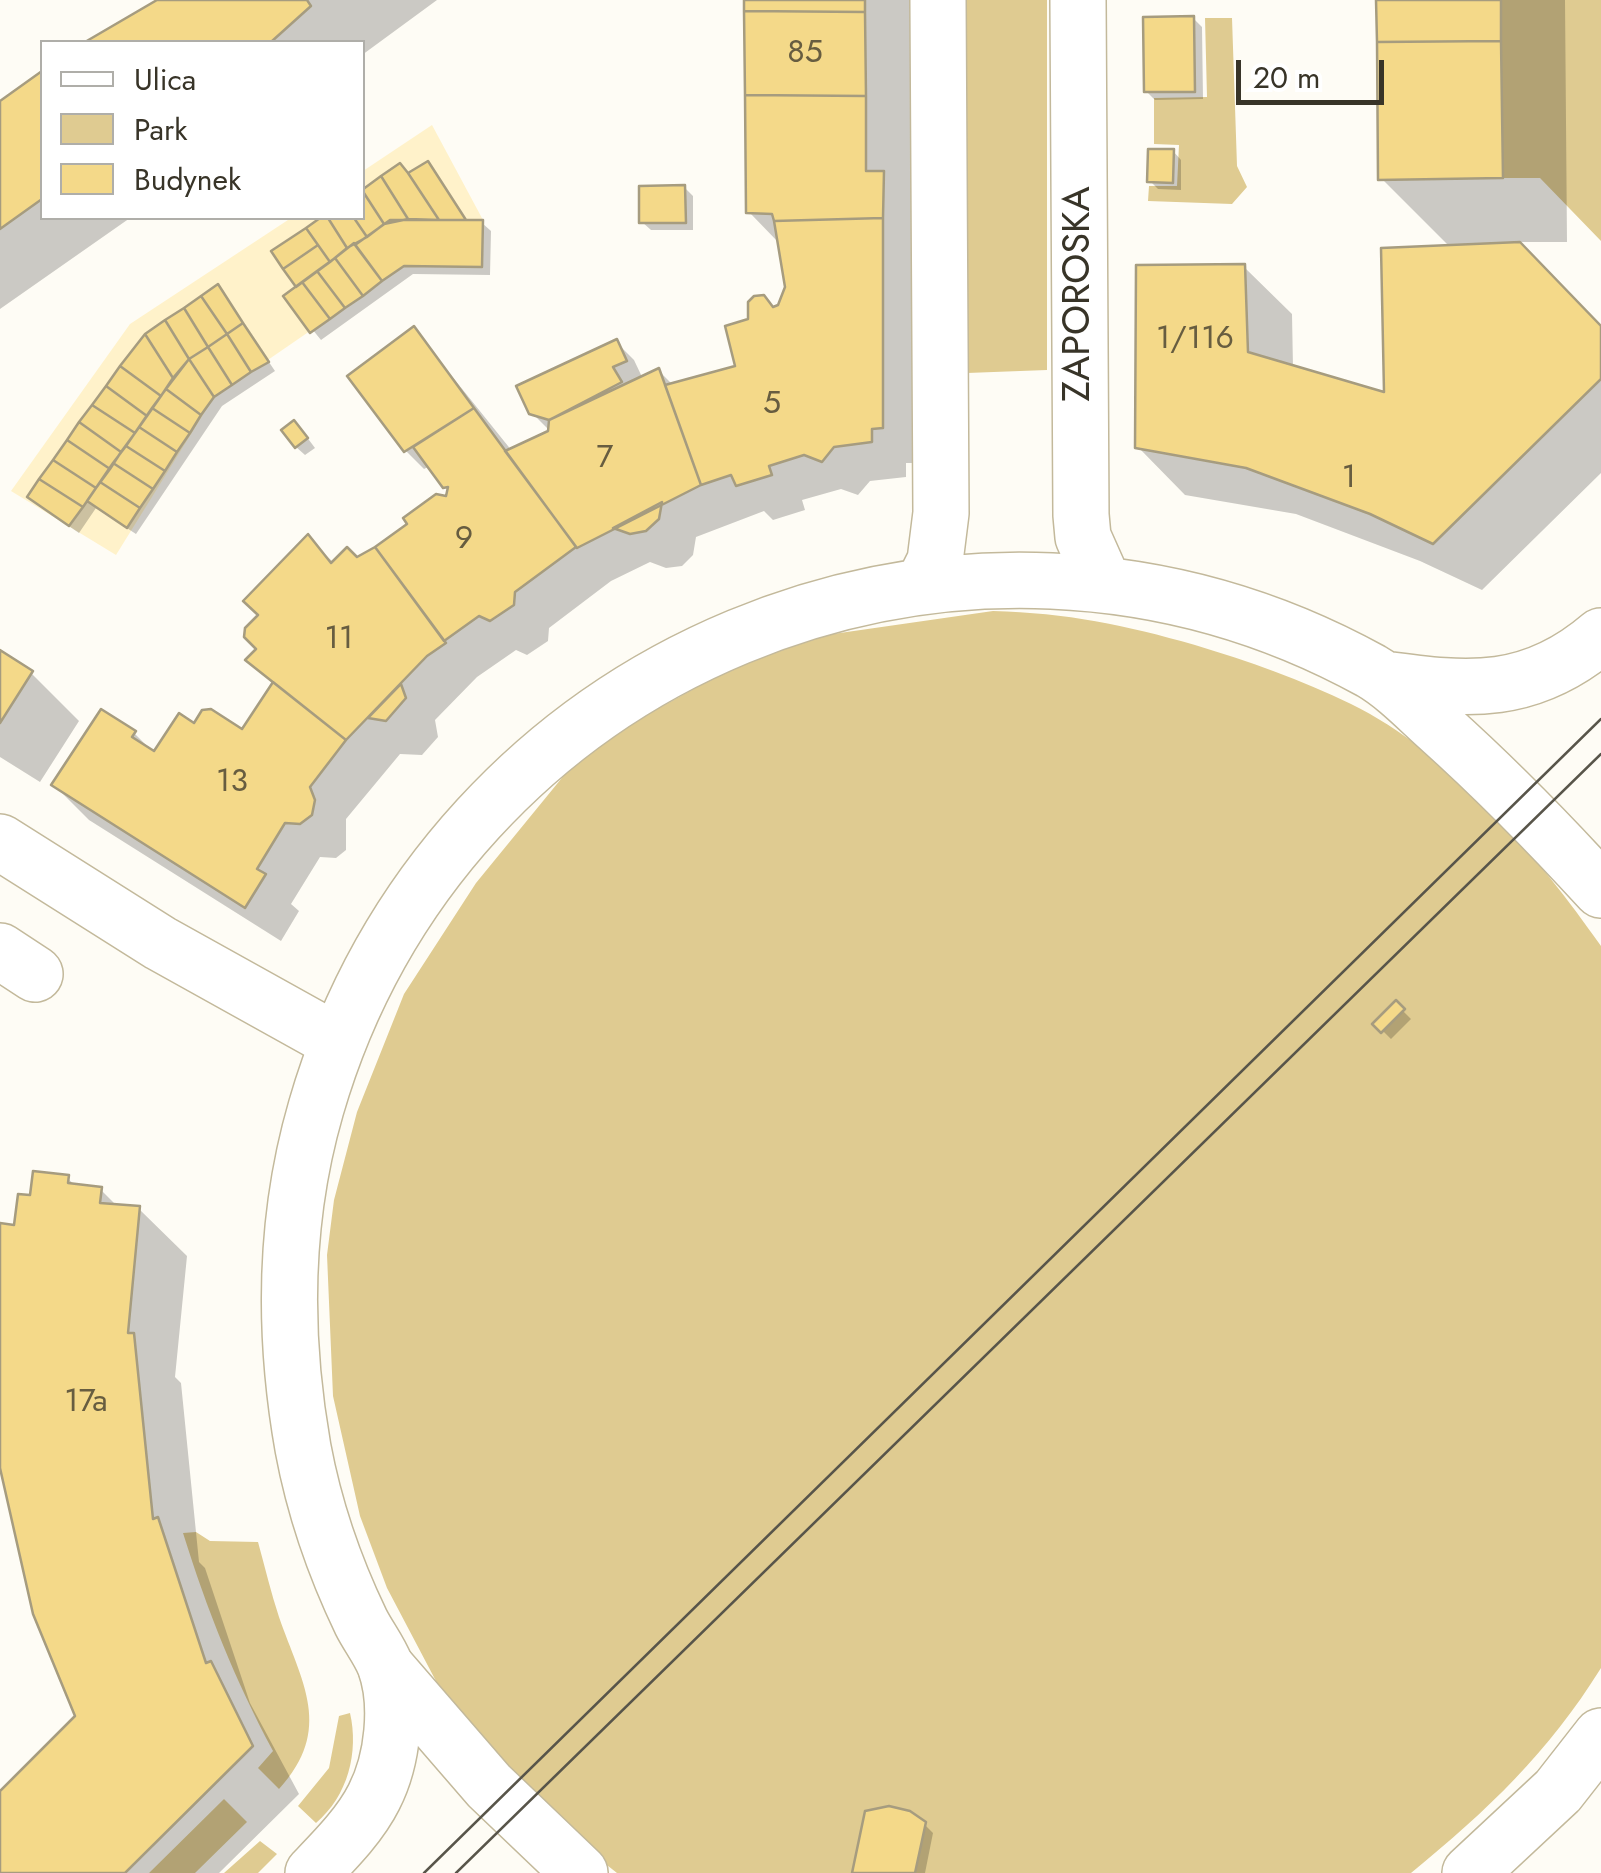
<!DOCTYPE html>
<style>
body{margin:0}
#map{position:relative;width:1601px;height:1873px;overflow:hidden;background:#fefcf5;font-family:Jost,sans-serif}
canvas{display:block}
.legend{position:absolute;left:40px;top:40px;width:325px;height:180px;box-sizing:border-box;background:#fff;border:2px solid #afaea9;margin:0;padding:12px 18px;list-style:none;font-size:30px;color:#383428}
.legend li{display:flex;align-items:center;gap:20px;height:50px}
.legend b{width:50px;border:2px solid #afaea9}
.scale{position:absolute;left:1236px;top:60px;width:148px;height:45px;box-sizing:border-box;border:5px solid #383428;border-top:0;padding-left:12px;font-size:30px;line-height:35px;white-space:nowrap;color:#383428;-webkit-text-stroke:8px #fff;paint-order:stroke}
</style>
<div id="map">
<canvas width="1601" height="1873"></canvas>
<ul class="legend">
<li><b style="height:12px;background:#fff"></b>Ulica</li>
<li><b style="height:28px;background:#dfcb91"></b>Park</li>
<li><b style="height:28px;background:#f4d989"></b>Budynek</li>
</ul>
<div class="scale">20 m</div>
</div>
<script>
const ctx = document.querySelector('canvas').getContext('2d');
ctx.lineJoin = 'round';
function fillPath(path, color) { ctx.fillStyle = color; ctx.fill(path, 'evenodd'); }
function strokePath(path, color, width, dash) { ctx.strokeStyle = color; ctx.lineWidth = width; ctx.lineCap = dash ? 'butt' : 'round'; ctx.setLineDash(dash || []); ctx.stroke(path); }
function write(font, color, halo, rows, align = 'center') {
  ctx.font = font + ' Jost,sans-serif'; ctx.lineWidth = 8; ctx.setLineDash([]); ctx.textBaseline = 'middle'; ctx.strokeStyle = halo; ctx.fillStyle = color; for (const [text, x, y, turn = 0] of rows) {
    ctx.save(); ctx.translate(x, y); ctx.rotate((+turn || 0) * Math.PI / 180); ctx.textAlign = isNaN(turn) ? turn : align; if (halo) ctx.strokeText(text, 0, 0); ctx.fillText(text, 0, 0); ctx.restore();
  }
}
fillPath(new Path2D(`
 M432,125L483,220L482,267H403L214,397L116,555L11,491L130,324L291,218H362L363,171Z`), '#fff2ca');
fillPath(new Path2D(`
 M965,0H1047V370L967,373Z
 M1501,0H1601V241L1540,178H1503Z
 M1205,18H1232L1237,166L1247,187L1232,204L1148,201L1149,186H1177L1179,145L1154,144V98L1207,97Z
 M993,611C1067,613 1125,625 1195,645C1248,661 1302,680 1351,704C1451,753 1539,857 1601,946V1668C1548,1753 1488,1810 1411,1873H617L569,1835L447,1702L387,1588L360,1516L333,1396L327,1255L334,1200L357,1112L404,994L476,883L570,768L623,728L737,665L819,636Z
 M196,1532L210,1541L258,1542C265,1567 271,1593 279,1617C302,1683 334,1729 279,1789L258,1768L273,1751C235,1680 207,1610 183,1533Z
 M350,1713C359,1752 348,1796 316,1823L298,1806L329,1768L339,1716Z
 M224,1799L247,1822L195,1873H149Z
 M260,1841L277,1854L258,1873H224Z`), '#dfcb91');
fillPath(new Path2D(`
 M158,0H437L362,55V42H89Z
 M747,0H913L917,463H906V477L870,481L858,495L841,489L802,500L805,510L773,520L764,511L696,537L693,555L682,566L666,568L650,562L611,581L549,628L548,641L527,655L516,650L477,677L435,720L438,737L422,755L400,754L346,819V850L336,858L320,857L291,904L299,911L281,941L89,820L54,785L134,733L156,755L195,727L243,733L274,685L249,660L259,649L261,615L308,538L334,563L357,560L448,499L449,491L430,466L424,469L406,451L350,376L414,329L512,451L551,432L531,412L616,342L634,360L643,379L659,371L673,385L738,368L788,289L780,244L749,212Z
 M1379,0H1565L1567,242H1517L1601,327V473L1482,590L1420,561L1296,514L1185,495L1138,447L1244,267L1292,314L1293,368L1386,395L1450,247L1381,178Z
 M1193,18L1202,27L1203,99L1155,100L1146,91Z
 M42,73V218H130L0,309V103Z
 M1173,151L1181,160V190L1158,189L1150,181Z
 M428,164L468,223H482L491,231L490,275L413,274L321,340L286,297L299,287L274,252L324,218H362Z
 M684,187L693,196V230H651L642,222Z
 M218,287L275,371L222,406L136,534L96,508L79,533L38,505L30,497Z
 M303,432L315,448L305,455L296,447Z
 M0,653L31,673L79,721L40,782L0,757Z
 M1396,1004L1411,1019L1391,1039L1376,1024Z
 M67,1178L76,1186L101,1190L118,1207L139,1209L187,1256L175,1377L181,1383L199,1562L205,1568L250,1703L299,1794L219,1873H0V1795L78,1716L35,1613L0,1454V1226L17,1227L32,1197Z
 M924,1824L933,1833L925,1873H855Z`), '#0003');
const building = new Path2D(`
 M157,0H307L311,6L271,42H85Z
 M744,0H865V12L744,11Z
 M1376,0H1501V41L1377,42Z
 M744,11L865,12L866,96L745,95Z
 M1194,16L1195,92H1144L1143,17Z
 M1501,41L1503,178L1378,180L1377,42Z
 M42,71V199L0,229V101Z
 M745,95L866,96V171H884L883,218L774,221L772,214L746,213Z
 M1148,149H1174L1173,183L1147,182Z
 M428,161L466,220H439L408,173Z
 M400,163L408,173L439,220L408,219L381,176Z
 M381,176L408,219L384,224L362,190Z
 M685,185L686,223H639V186Z
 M362,190L384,224L367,237L354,218H362Z
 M320,218H328L347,248L330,262L306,228Z
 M328,218H354L367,237L347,248Z
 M883,218V428L872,429V442L834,447L822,462L804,455L769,466L772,475L736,486L731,475L701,485L665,385L735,366L725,326L748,319V302L754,296L764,295L773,307L778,305L785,287L774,221Z
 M390,220H483L482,267L404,266L382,281L355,245Z
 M306,228L318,245L283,269L271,251Z
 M1520,242L1601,326V379L1433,544L1370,514L1246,468L1135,448L1136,265L1245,264L1248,352L1384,392L1381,248Z
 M354,243L382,281L363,296L335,258Z
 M318,245L330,262L296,287L283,269Z
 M335,258L363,296L345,308L317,271Z
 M317,271L345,308L330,319L302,282Z
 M302,282L330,319L310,333L283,296Z
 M218,284L243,323L227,334L201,296Z
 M201,296L227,334L208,347L184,308Z
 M184,308L208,347L189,359L165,320Z
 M165,320L189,359L173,378L145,334Z
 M243,323L269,362L251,372L227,334Z
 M414,326L474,408L404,452L347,376Z
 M145,334L173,378L161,396L120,366Z
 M227,334L251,372L232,385L208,347Z
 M617,339L627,361L613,367L622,382L549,420L529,414L516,386Z
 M208,347L232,385L214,397L189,359Z
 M189,359L214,397L201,415L166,389Z
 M120,366L161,396L147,416L106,386Z
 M659,368L701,485L577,548L505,451L548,431L549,420Z
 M106,386L147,416L135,433L92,405Z
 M166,389L201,415L190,433L152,408Z
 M92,405L135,433L121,452L79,422Z
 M152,408L190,433L177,452L139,427Z
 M474,408L576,547L515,592L514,605L490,621L479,616L444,641L375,547L407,524L403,518L436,494L446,496L448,487L443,488L413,447Z
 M294,420L308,438L295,448L281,430Z
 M79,422L121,452L110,469L67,440Z
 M139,427L177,452L165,471L126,446Z
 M67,440L110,469L96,488L53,460Z
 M126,446L165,471L153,489L113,463Z
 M53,460L96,488L83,507L39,479Z
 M113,463L153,489L140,508L100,482Z
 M39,479L83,507L69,526L27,497Z
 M100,482L140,508L127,528L87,501Z
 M662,502L659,519L646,531L630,534L613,528Z
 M308,534L331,563L347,547L357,557L375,547L446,643L427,656L346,740L245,660L256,649L244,637L245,628L258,615L243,601Z
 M0,650L33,671L0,723Z
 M273,682L346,740L310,787L315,800L312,815L300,824L285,823L257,869L266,874L245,908L51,785L101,709L136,731L132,737L154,751L179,713L194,723L202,710L211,709L242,729Z
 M401,684L406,698L386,721L368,718Z
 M1396,1000L1405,1009L1381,1033L1372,1024Z
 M33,1171L69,1175L68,1183L102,1187L100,1203L140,1206L128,1333H134L153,1519L158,1517L206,1663L211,1661L253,1746L125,1873H0V1791L75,1716L33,1614L0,1468V1223L14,1225L18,1194L30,1195Z
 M889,1806L910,1811L926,1822L915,1873H852L865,1811Z`);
fillPath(building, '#f4d989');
strokePath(building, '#a69c7f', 2.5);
const minor = new Path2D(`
 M0,951L35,974`);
const tertiary = new Path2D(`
 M0,842L160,943L338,1042
 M386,1667L489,1786L580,1873`);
const secondary = new Path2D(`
 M1078,0L1081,515L1083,537L1104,584
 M923,585L935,561L941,513L938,0
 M1384,679C1469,691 1531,696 1601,636
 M313,1873C335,1850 360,1825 374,1797C393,1760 399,1704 385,1665C379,1650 368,1636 361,1622C335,1568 314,1507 303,1448C283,1335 284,1218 316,1108C446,660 961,445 1371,671C1395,685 1416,707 1437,726C1495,778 1548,832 1601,890
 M1470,1873L1558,1791L1601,1736`);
strokePath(minor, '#c3b99b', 58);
strokePath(tertiary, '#c3b99b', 58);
strokePath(secondary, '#c3b99b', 58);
strokePath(minor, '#fff', 55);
strokePath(tertiary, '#fff', 55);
strokePath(secondary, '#fff', 55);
strokePath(new Path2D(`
 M424,1873L1601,719
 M456,1873L1601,754`), '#58554a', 2.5);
write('32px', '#675d40', null, [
 ["85",805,54],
 ["1/116",1195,340],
 ["5",772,405],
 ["7",605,459],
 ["1",1349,479],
 ["9",464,540],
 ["11",339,640],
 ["13",232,783],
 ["17a",86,1403]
]);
write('38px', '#383428', '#fff', [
 ["ZAPOROSKA",1080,294,-90]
]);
</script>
